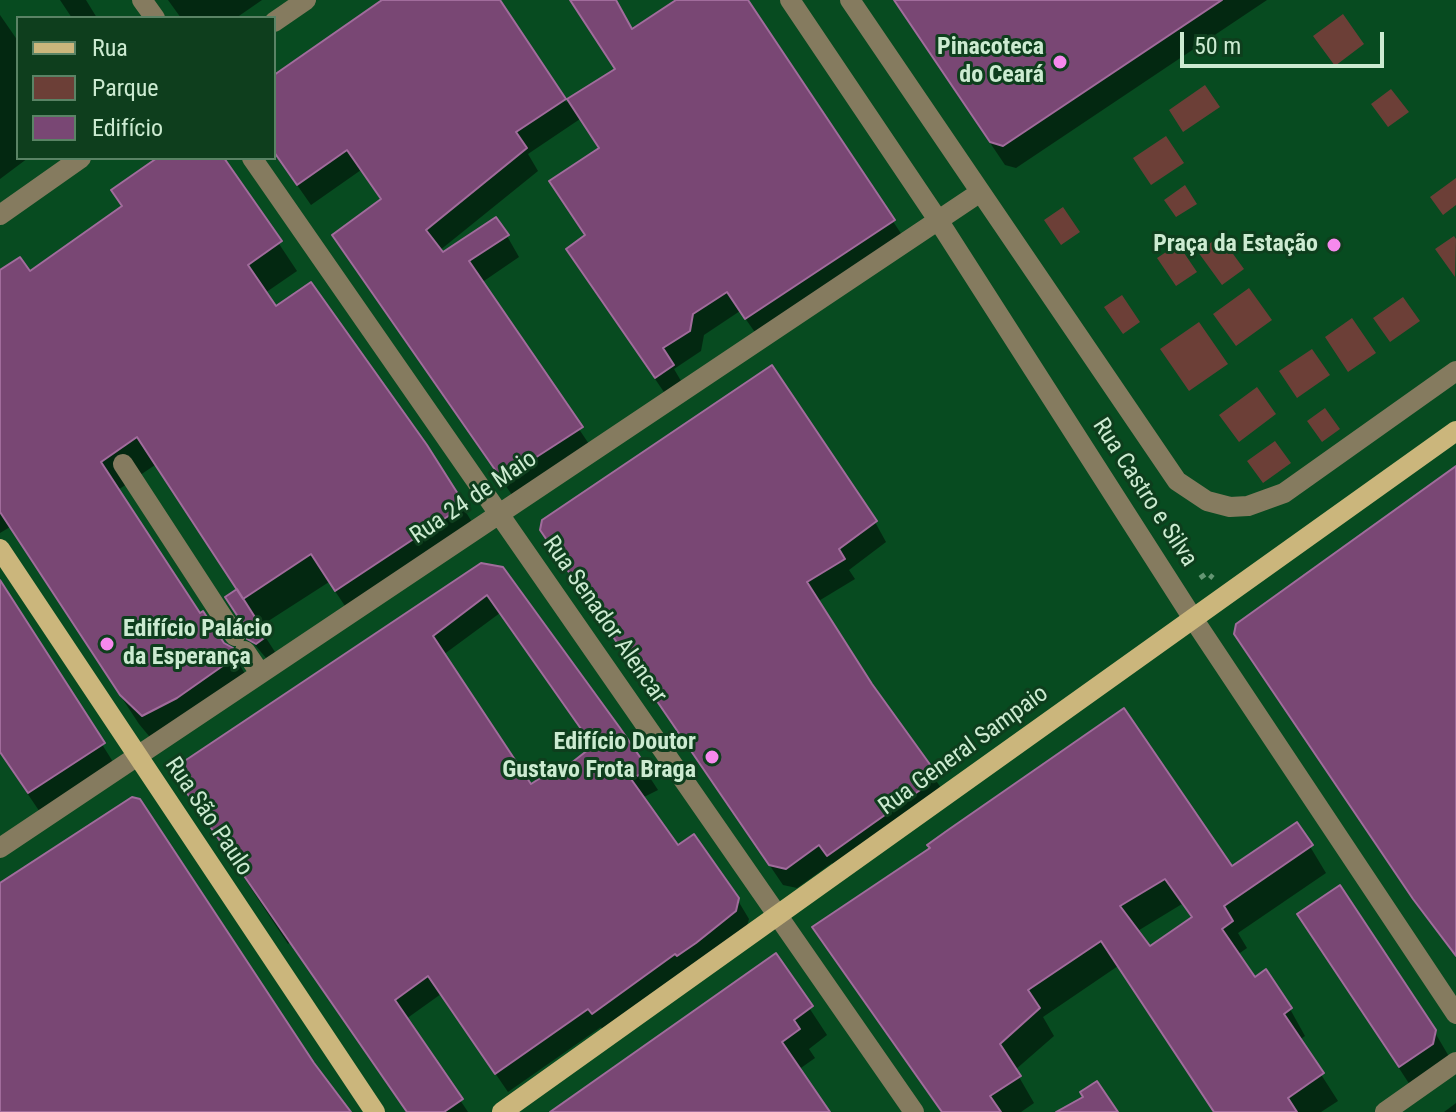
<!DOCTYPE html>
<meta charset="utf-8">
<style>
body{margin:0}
#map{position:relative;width:1456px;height:1112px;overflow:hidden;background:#074b20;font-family:"Roboto Condensed",sans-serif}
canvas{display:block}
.legend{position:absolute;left:16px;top:16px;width:260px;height:144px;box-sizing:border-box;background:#0e3e1d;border:2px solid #5a8365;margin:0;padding:10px 14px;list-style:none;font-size:24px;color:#ccebd1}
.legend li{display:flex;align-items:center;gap:16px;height:40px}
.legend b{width:40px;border:2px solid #5a8365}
.scale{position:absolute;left:1180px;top:32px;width:204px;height:36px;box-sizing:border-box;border:4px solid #ccebd1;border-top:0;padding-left:10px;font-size:24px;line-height:28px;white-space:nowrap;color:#ccebd1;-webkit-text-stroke:6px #0e3e1d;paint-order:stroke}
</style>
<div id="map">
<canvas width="1456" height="1112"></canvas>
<ul class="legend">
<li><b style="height:10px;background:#cbb67c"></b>Rua</li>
<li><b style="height:22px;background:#6c3f37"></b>Parque</li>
<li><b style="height:22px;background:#794774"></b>Edifício</li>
</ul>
<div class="scale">50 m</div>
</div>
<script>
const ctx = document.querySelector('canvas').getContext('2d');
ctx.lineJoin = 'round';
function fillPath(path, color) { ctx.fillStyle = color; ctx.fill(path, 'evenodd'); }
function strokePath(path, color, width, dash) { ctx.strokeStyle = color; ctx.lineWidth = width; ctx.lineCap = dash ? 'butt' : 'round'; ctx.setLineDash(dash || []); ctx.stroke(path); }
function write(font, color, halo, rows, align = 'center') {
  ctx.font = font + ' "Roboto Condensed",sans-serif'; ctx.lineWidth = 6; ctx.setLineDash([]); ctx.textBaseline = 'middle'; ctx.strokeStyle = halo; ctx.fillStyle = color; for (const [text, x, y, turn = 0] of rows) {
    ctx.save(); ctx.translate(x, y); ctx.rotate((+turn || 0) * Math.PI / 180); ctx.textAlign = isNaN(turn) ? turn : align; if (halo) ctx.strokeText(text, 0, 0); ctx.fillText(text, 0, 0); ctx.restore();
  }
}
fillPath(new Path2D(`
 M1343,14L1364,44L1335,66L1313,36Z
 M1205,85L1220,107L1183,132L1169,110Z
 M1391,89L1409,112L1388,127L1371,104Z
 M1166,136L1184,163L1151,185L1133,158Z
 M1456,178V205L1443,215L1430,197Z
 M1185,185L1197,204L1176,217L1164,200Z
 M1063,207L1080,232L1061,245L1044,220Z
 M1220,236L1244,269L1222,285L1198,252Z
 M1454,236L1456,239L1455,277L1435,249Z
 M1178,244L1197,272L1176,286L1157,258Z
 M1249,288L1272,320L1236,346L1213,314Z
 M1122,295L1140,322L1123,334L1104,307Z
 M1403,297L1420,321L1390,342L1373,318Z
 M1352,318L1376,353L1348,372L1325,337Z
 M1199,322L1228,364L1189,391L1160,349Z
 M1312,349L1330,375L1297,398L1279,371Z
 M1257,387L1276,414L1239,442L1219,415Z
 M1325,408L1340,429L1322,442L1307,421Z
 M1275,441L1291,463L1263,483L1247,461Z`), '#6c3f37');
fillPath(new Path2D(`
 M60,0H86L97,18H72Z
 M168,0H262L236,18H181Z
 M386,0H498L566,102L617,70L571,0H607L632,32L675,0H746L906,241L759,338L740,311L704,335L701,351L674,369L684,386L668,398L581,270L601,149L580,119L528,154L538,171L439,251L442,255L507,236L519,257L481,283L593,450L512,495L334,235L382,201L361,170L311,205L274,152V78Z
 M894,0H1267L1016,168L1005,165Z
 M0,15L18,41V158H28L0,179Z
 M160,158H222L297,271L265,293L276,309L425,446L480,535L353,618L329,582L259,627L275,652L266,658L249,638L238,591L155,465L118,490L200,615L231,650L248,679L154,742L139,724L10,527L0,533V273L29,274L124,208Z
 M875,522L886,542L849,570L855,579L817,602L943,791L840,874L832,863L797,888L783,885L542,530Z
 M482,566L619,730L658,790L642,798L678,848L737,899L749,919L746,930L604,1032L601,1027L508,1092L441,994L406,1019L468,1112H407L292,941L288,944L173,771ZM500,613L594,748L551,781L530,787L443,655Z
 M0,582L120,773L46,821L0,753Z
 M1297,825L1326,873L1238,933L1247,948L1237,955L1254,980L1290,1009L1305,1036L1299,1040L1338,1101L1321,1112H1214L1118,966L1043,1017L1054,1036L1015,1070L1034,1103L1021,1112H941L815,927L1232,868ZM1182,904L1193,919L1149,949L1136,932Z
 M1300,915L1434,1031L1454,1065L1419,1099Z
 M775,956L827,1035L809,1049L815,1058L798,1070L827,1112H556Z
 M1456,1103V1112H1444Z`), '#0007');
const building = new Path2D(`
 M382,0H500L566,99L516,132L527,148L426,230L443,252L496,217L509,235L469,261L583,427L507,476L498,474L332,235L381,199L347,150L297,185L274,152V75Z
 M570,0H616L632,29L676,0H748L895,220L745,319L727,292L693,314L690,331L663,348L674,365L655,378L566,249L585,235L549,181L599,148L567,99L615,69Z
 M894,0H1222L1003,146L990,142Z
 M157,158H224L282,241L248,265L276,306L311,282L427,445L465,505L335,591L311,554L243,599L137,437L101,462L200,613L203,611L224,643L233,648L234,658L177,698L142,716L120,695L0,512V270L20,257L30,271L122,206L111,190Z
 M772,365L877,521L839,549L845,559L807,582L872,684L934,770L918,781L923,788L827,856L819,845L786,869L769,865L540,530L542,520Z
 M1456,466V956L1413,899L1234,634L1236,624Z
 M481,563L503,567L620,728L649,770L631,779L678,845L694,834L739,898L736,911L696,943L677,956L675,954L592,1014L588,1009L495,1074L428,976L395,1000L463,1099L444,1112H407L171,770ZM487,595L593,746L552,778L548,773L531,784L433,636Z
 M0,580L105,743L28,793L0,752Z
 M237,589L267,636L256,644L247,639L246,629L225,597Z
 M1124,708L1232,866L1297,822L1313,845L1224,906L1233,921L1222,929L1255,977L1266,969L1292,1008L1284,1014L1324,1073L1288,1098L1297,1112H1214L1101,941L1028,990L1040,1008L1000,1044L1021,1076L990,1096L1001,1112H942L812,927L930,848L927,845L948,830ZM1165,879L1192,917L1150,946L1120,906Z
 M132,797L140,799L314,1063L351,1112H0V883Z
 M1340,885L1436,1030L1433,1044L1399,1067L1297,914Z
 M776,953L813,1006L794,1020L800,1029L782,1042L830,1112H550Z
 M1097,1081L1118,1112H1056L1083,1097L1080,1092Z`);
fillPath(building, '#794774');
strokePath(building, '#a16c9c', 2);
strokePath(new Path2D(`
 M1200,578L1207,573L1213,578`), '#649673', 5, [6, 6]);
strokePath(new Path2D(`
 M142,0L155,18
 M790,0L938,220L1192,617L1456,1014
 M850,0L1177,481L1207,501L1230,507L1248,506L1284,493L1456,371
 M274,22L306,0
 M252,158L914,1112
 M0,215L81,158
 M123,464L235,636
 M245,651L260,673
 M0,848L979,193
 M1385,1112L1456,1062`), '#857b5f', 20);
strokePath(new Path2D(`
 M0,549L375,1112
 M502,1112L1456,431`), '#cbb67c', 20);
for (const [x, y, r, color] of [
 [1060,62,8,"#f689ed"],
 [1334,245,8,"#f689ed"],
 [107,644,8,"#f689ed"],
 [712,757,8,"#f689ed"]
]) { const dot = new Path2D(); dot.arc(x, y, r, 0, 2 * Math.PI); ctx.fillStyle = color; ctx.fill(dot); strokePath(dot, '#0e3e1d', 3); }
write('bold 24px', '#ccebd1', '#0e3e1d', [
 ["Pinacoteca",1044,48],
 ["do Ceará",1044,76],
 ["Praça da Estação",1318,245],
 ["Edifício Palácio",123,630,"left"],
 ["da Esperança",123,658,"left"],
 ["Edifício Doutor",696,743],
 ["Gustavo Frota Braga",696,771]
], 'right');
write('24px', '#ccebd1', '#0e3e1d', [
 ["Rua Castro e Silva",1144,493,57],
 ["Rua 24 de Maio",474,498,-34],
 ["Rua Senador Alencar",604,620,55],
 ["Rua General Sampaio",964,751,-36],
 ["Rua São Paulo",208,817,56]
]);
</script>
